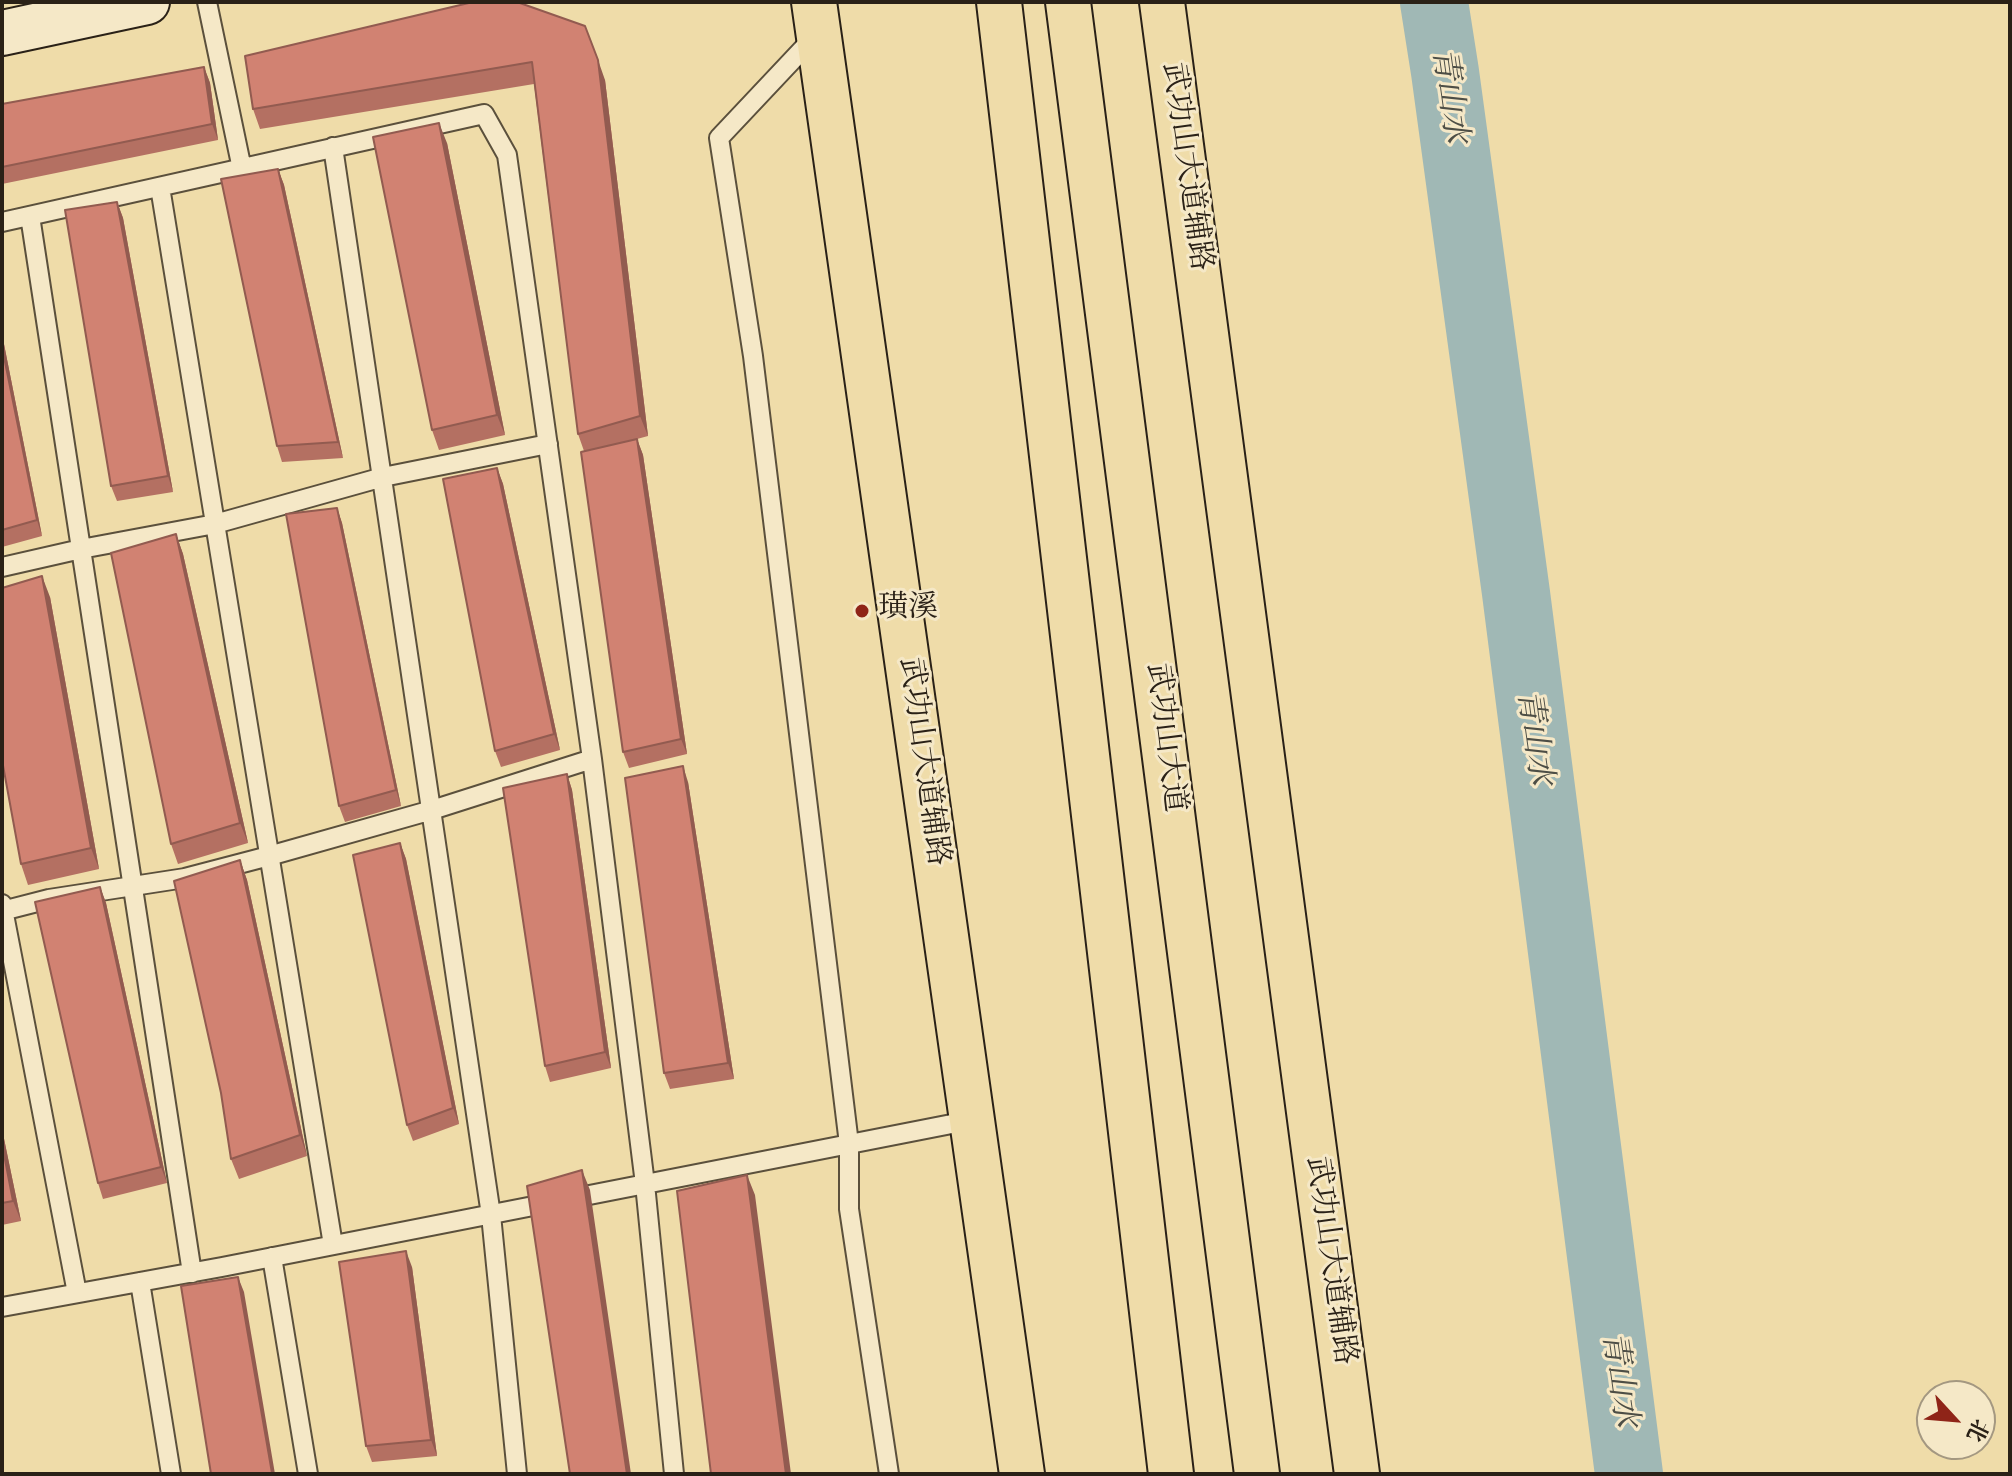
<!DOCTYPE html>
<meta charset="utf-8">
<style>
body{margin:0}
#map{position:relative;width:2012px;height:1476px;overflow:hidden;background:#efdca9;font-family:"Sorts Mill Goudy","Noto Serif SC",serif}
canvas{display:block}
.frame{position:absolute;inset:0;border:4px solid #2a2117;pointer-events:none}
.north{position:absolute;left:1916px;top:1380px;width:80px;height:80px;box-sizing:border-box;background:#f5e8c7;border:2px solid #a49881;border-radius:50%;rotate:116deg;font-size:22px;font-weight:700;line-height:32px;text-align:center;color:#2a2117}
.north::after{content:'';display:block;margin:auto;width:28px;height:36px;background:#8f2418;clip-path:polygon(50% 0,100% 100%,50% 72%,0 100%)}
</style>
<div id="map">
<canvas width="2012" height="1476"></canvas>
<div class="frame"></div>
<div class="north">北</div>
</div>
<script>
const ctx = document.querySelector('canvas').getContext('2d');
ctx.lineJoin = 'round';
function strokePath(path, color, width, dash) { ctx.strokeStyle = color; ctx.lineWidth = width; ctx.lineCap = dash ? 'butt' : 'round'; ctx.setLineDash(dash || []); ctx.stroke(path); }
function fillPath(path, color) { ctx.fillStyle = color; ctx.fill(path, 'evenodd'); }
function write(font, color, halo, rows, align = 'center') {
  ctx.font = font + ' "Sorts Mill Goudy","Noto Serif SC",serif'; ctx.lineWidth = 6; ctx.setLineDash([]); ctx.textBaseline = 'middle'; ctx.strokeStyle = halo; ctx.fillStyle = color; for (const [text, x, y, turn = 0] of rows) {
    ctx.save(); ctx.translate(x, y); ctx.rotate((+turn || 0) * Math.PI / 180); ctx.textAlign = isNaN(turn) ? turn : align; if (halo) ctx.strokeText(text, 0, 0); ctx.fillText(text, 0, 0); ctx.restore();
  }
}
strokePath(new Path2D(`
 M1434,2L1445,72L1516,593L1629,1474`), '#a0b8b5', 68);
const lane = new Path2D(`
 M207,2L242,169
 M816,35L719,138L753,356L849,1144V1209L889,1474
 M333,147L491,1215L517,1474
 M160,187L333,1245
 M30,216L192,1273
 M2,222L484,114L507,155L592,759L645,1184L674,1474
 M2,567L81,549L215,524L383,477L548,444
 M2,904L77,1293
 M2,911L49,899L185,878L269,856L432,810L592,759
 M272,1257L308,1474
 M140,1282L171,1474
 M2,1307L222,1267L972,1120`);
const secondary = new Path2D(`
 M2,33L147,2`);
const primary = new Path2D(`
 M814,2L1022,1474
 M1162,2L1357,1474`);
const highway = new Path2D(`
 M999,2L1171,1474
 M1068,2L1257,1474`);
strokePath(lane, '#5b503c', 22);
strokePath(secondary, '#2a2117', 48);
strokePath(primary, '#2a2117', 48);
strokePath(highway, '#2a2117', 48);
strokePath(lane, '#f5e8c7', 18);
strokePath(secondary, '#f5e8c7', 44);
strokePath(primary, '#efdca9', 44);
strokePath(highway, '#efdca9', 44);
fillPath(new Path2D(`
 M473,2L605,80L648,436L637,439L643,455L687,754L629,768L623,752L584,451L578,434L534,84L260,129L253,109Z
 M204,67L210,83L218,140L2,184V104Z
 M447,143L505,435L439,450L432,430Z
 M278,169L284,185L343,458L282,462L277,446Z
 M117,202L123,218L173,492L117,501L111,486Z
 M2,334L42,536L2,547Z
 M497,468L503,484L560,750L501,767L495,751Z
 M337,508L342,523L401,806L345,822L339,806Z
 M176,534L183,554L248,843L178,864L171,844Z
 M50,597L99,869L28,885L21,864Z
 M567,774L572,790L611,1068L550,1082L545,1066Z
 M688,782L734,1079L670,1089L664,1073Z
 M400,843L406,859L459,1124L413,1141L407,1125Z
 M240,860L247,880L307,1156L239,1179L231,1159L221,1093Z
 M100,887L106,903L167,1183L103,1199L98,1183Z
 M2,1129L21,1221L2,1225Z
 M412,1267L437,1456L372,1462L366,1446Z`), '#b47062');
fillPath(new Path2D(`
 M598,60L605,80L648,436L640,416Z
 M204,67L210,83L218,140L212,124Z
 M439,123L447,143L505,435L497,415Z
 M278,169L284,185L343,458L338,442Z
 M117,202L123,218L173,492L168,476Z
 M2,334L42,536L37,520L2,347Z
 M637,439L643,455L687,754L681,739Z
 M497,468L503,484L560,750L554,734Z
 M337,508L342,523L401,806L396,790Z
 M176,534L183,554L248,843L240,823Z
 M42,576L50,597L99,869L91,848Z
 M683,766L688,782L734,1079L728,1063Z
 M567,774L572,790L611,1068L605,1052Z
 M400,843L406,859L459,1124L453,1108Z
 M240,860L247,880L307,1156L300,1135Z
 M100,887L106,903L167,1183L161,1167Z
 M2,1129L21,1221L13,1201L2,1144Z
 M582,1170L590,1190L631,1474H627Z
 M747,1175L755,1195L791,1474H786Z
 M406,1251L412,1267L437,1456L431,1440Z
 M238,1277L244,1292L275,1474H272Z`), '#925b50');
const building = new Path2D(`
 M473,2H517L585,26L598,60L640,416L578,434L532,62L253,109L245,56Z
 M204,67L212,124L2,167V104Z
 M439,123L497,415L432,430L373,137Z
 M278,169L338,442L277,446L221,179Z
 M117,202L168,476L111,486L65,210Z
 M2,347L37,520L2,530Z
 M637,439L681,739L623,752L581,452Z
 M497,468L554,734L495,751L443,479Z
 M337,508L396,790L339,806L286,514Z
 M176,534L240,823L171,844L111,553Z
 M42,576L91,848L21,864L2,760V588Z
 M683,766L728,1063L664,1073L625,778Z
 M567,774L605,1052L545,1066L503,788Z
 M400,843L453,1108L407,1125L353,855Z
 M240,860L300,1135L231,1159L221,1093L174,881Z
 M100,887L161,1167L98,1183L35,902Z
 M2,1144L13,1201L2,1203Z
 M582,1170L627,1474H570L527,1186Z
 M747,1175L786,1474H711L677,1191Z
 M406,1251L431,1440L366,1446L339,1262Z
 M238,1277L272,1473L264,1474H211L181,1286Z`);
fillPath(building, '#d18272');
strokePath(building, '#925b50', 2);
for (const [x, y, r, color] of [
 [862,611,8,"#8f2418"]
]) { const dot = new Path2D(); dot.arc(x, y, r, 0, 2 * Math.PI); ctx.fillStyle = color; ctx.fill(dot); strokePath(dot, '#f5e8c7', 3); }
write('30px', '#2a2117', '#f5e8c7', [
 ["武功山大道辅路",1184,167,82],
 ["武功山大道",1163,738,83],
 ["武功山大道辅路",921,762,82],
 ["武功山大道辅路",1328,1261,82]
]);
write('30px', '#2a2117', '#f5e8c7', [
 ["璜溪",878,611]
], 'left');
write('italic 32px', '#4d4e46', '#f5e8c7', [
 ["青山水",1446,96,82],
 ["青山水",1531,738,82],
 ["青山水",1616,1380,82]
]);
</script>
